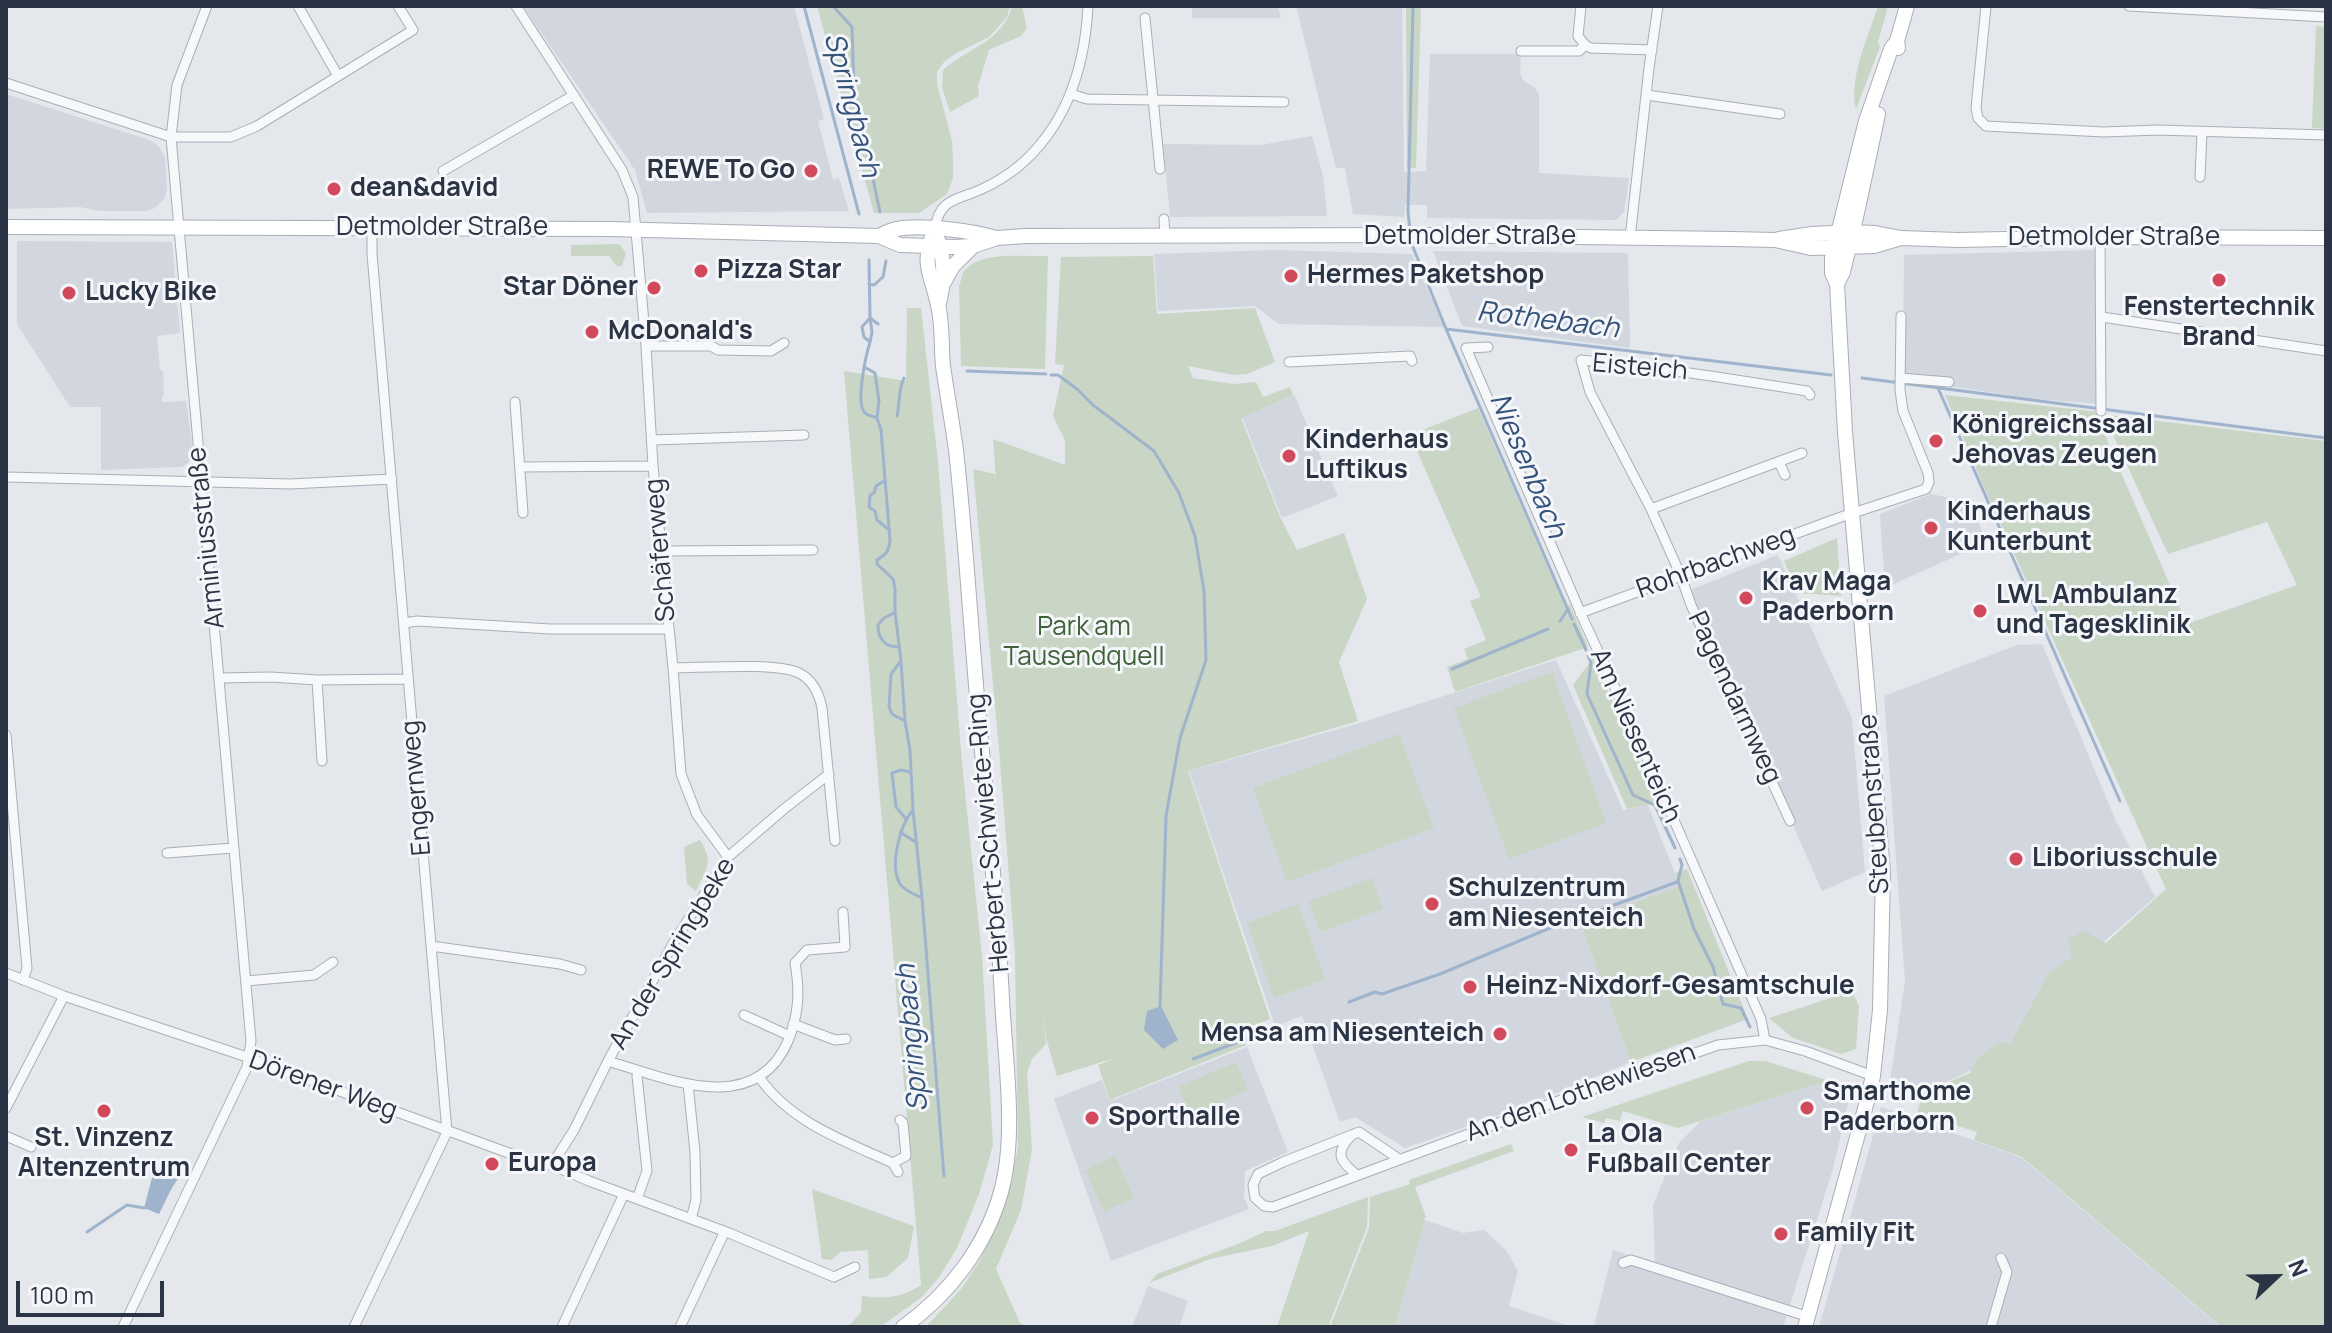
<!DOCTYPE html>
<meta charset="utf-8">
<style>
body{margin:0}
#map{position:relative;width:2332px;height:1333px;overflow:hidden;background:#e4e7ec;font-family:Manrope,sans-serif}
canvas{display:block}
.frame{position:absolute;inset:0;border:8px solid #2b3445;pointer-events:none}
.north{position:absolute;left:2236px;top:1237px;width:80px;height:80px;-webkit-text-stroke:6px #f4f6f9;paint-order:stroke;rotate:68deg;font-size:22px;font-weight:700;line-height:32px;text-align:center;color:#2b3445}
.north::after{content:'';display:block;margin:auto;width:28px;height:36px;background:#2b3445;clip-path:polygon(50% 0,100% 100%,50% 72%,0 100%)}
.scale{position:absolute;left:16px;top:1281px;width:148px;height:36px;box-sizing:border-box;border:4px solid #2b3445;border-top:0;padding-left:10px;font-size:24px;line-height:28px;white-space:nowrap;color:#2b3445;-webkit-text-stroke:6px #f4f6f9;paint-order:stroke}
</style>
<div id="map">
<canvas width="2332" height="1333"></canvas>
<div class="frame"></div>
<div class="north">N</div>
<div class="scale">100 m</div>
</div>
<script>
const ctx = document.querySelector('canvas').getContext('2d');
ctx.lineJoin = 'round';
function fillPath(path, color) { ctx.fillStyle = color; ctx.fill(path, 'evenodd'); }
function strokePath(path, color, width, dash) { ctx.strokeStyle = color; ctx.lineWidth = width; ctx.lineCap = dash ? 'butt' : 'round'; ctx.setLineDash(dash || []); ctx.stroke(path); }
function write(font, color, halo, rows, align = 'center') {
  ctx.font = font + ' Manrope,sans-serif'; ctx.lineWidth = 6; ctx.setLineDash([]); ctx.textBaseline = 'middle'; ctx.strokeStyle = halo; ctx.fillStyle = color; for (const [text, x, y, turn = 0] of rows) {
    ctx.save(); ctx.translate(x, y); ctx.rotate((+turn || 0) * Math.PI / 180); ctx.textAlign = isNaN(turn) ? turn : align; if (halo) ctx.strokeText(text, 0, 0); ctx.fillText(text, 0, 0); ctx.restore();
  }
}
fillPath(new Path2D(`
 M523,6H794L824,119L818,121L833,180L839,178L849,211L647,213L635,170Z
 M1192,6H1278L1281,18H1192Z
 M1296,6H1402L1404,172L1426,171L1430,54H1521L1520,73L1523,80L1535,88L1539,95V173L1629,178L1624,212L1616,220L1427,218V205H1405L1404,217L1353,214L1345,168H1336Z
 M6,94L152,141L159,147L165,157L167,189L164,199L155,208L147,211H100L80,207L6,209Z
 M1312,136L1323,176L1327,216L1170,217L1163,144L1261,145Z
 M17,241L172,242L180,333L157,336L160,370L163,371L164,395L162,396V402L186,401L194,458L182,467L101,470V407H70L17,324Z
 M1273,250L1412,254L1444,327L1279,324L1255,306L1158,311L1154,254Z
 M2096,250L2100,404L2035,399L1903,379L1904,255Z
 M1433,251L1628,253L1630,348L1462,326Z
 M1294,395L1338,496L1282,518L1242,417Z
 M1931,494L1964,501L1971,506L1987,542L1885,588L1880,514Z
 M1778,555L1852,718L1865,872L1822,891L1690,590Z
 M2042,644L2116,821L2155,897L2050,989L2018,1040L1991,1060L1939,1086L1888,1095L1905,981L1884,696L2017,645Z
 M1556,660L1623,810L1648,805L1680,886L1580,922L1631,1062L1530,1104L1405,1148L1355,1117L1340,1122L1302,1016L1275,1026L1189,771L1360,723Z
 M1247,1047L1288,1152L1245,1171L1244,1198L1249,1209L1111,1261L1054,1099L1102,1080L1110,1101Z
 M1817,1084L1850,1095L1833,1169L1783,1327H1594L1613,1250L1655,1264L1653,1205L1679,1143L1701,1121Z
 M1881,1107L2022,1158L2220,1327H1819Z
 M1425,1220L1463,1233L1484,1230L1506,1250L1518,1271L1509,1306L1572,1327H1395Z
 M1148,1286L1188,1301L1179,1327H1132Z`), '#d2d6de');
fillPath(new Path2D(`
 M817,6H1010L1007,17L989,37L955,54L944,62L937,72V84L952,141L953,159V178L947,194L919,213H874Z
 M1012,6H1022L1027,28L1021,36L989,50L978,86L979,96L950,112L942,87L943,70C967,48 1003,42 1012,6Z
 M1406,6H1421L1416,168H1407Z
 M1878,6H1887V10L1878,42L1880,47L1856,109C1848,79 1869,35 1878,6Z
 M2316,26L2326,27V129L2312,128Z
 M619,244L626,253L622,266H617L609,256H571V245Z
 M1048,256L1045,369L961,366L959,286C961,282 961,277 963,273C976,250 1026,257 1048,256Z
 M1153,256L1157,314L1255,308L1275,362L1247,374L1234,375L1188,366L1193,378L1234,384L1256,382L1263,397L1290,387L1293,395L1241,418L1281,519L1297,550L1344,533L1367,599L1339,662L1358,721L1188,771L1270,1019L1242,1030L1246,1045L1110,1100L1098,1065L1118,1057L1057,1076L1046,1038L1042,1008L1046,1044L1032,1059L1027,1073L1032,1149L1021,1210L996,1269L1020,1323L1030,1327H926L961,1289L979,1262L994,1232L1007,1197L1018,1148L1015,955L1000,761L973,469L995,474L996,480L993,439L1065,465V440L1053,416L1064,365L1055,364L1061,257Z
 M907,308H921L938,462L962,763L982,955L993,1145L979,1194L957,1248L940,1276L922,1297L880,1327H848L861,1312L862,1296C885,1299 901,1298 921,1285L844,371L906,381Z
 M1945,395L2100,412V422L2115,459L2187,624L2297,585L2267,522L2168,554L2115,439L2107,415L2326,441V1327H2234L2233,1325L2231,1327H2221L2022,1157L1974,1140L1977,1132L1917,1113L1923,1093L1970,1073L1978,1058L2000,1042L2010,1044L2049,973L2072,957L2068,939L2084,931L2106,943L2166,889L1983,485Z
 M1478,408L1565,606L1570,605L1588,647L1455,692L1447,667L1468,659L1464,649L1486,640L1470,601L1481,597L1410,435Z
 M1837,538L1841,596L1798,593L1784,561Z
 M1593,658L1658,803L1627,809L1573,685Z
 M1552,672L1606,823L1509,859L1454,708Z
 M1399,734L1434,828L1287,882L1253,788Z
 M700,840C714,863 707,868 696,891L687,884L684,847Z
 M1687,869L1748,1019L1631,1062L1580,922L1680,886L1675,873Z
 M1372,878L1383,909L1320,932L1309,901Z
 M1298,904L1325,979L1274,998L1247,923Z
 M1852,991L1859,1006L1856,1049L1841,1054L1793,1038L1769,1018Z
 M1749,1061H1765L1846,1086L1850,1094L1817,1084L1678,1128L1623,1111L1620,1121L1606,1118L1604,1123L1582,1117Z
 M1236,1062L1248,1090L1190,1115L1178,1087Z
 M1511,1144L1514,1151L1415,1187L1426,1217L1424,1218L1425,1220L1395,1327H1330L1369,1228L1370,1197L1410,1184L1409,1180Z
 M1115,1156L1134,1198L1104,1212L1085,1170Z
 M812,1189L914,1226L908,1258L886,1277L869,1279L868,1250L840,1252L832,1260L822,1259Z
 M1368,1197L1367,1227L1328,1327H1277L1309,1231L1272,1246L1210,1259L1149,1283L1157,1274L1243,1242L1266,1231H1275Z`), '#c9d6c5');
fillPath(new Path2D(`
 M1161,1006L1178,1040L1163,1049L1144,1030L1147,1011Z
 M164,1167L175,1172L178,1179C169,1191 166,1201 159,1214L144,1208L153,1174Z`), '#9fb4cc');
strokePath(new Path2D(`
 M804,6L859,214
 M833,6L852,27L854,89L880,212
 M1410,230L1408,212L1413,6
 M1411,242L1446,329L1572,619
 M869,260L870,318L862,327L864,337L870,342C866,355 855,404 865,413C868,416 873,416 877,418L881,430L890,540C889,551 887,554 877,560V564L893,579L895,588V612L901,661L891,674L889,707L892,714L905,721L910,750L913,810L922,898
 M869,284L874,285L883,277L886,261
 M870,318L878,324
 M1446,329L1831,375
 M870,342L872,332L870,318
 M866,368L875,373L879,401L877,418
 M967,371L1046,374
 M1051,375H1058L1077,389L1093,405L1154,451L1179,493L1195,536L1204,591L1206,660L1180,738L1166,816L1160,1006
 M1862,378L2326,438
 M1938,388L2120,801
 M897,416C900,403 898,390 904,378
 M884,481L876,486L874,493L870,495L869,507L875,511L877,520L888,529
 M894,613L884,618L878,625C878,639 885,647 899,647
 M1560,621L1568,609
 M1574,624L1586,650
 M1588,656L1591,663L1587,694L1633,795L1655,805L1675,848
 M901,661L905,721
 M1452,669L1548,629
 M913,810C900,825 889,865 900,884C905,891 914,894 922,898L944,1176
 M906,819L896,807L892,773L901,770L910,772
 M900,832L917,843
 M1680,859L1682,865L1678,881L1694,929L1713,967L1723,1004L1741,1008L1750,1027
 M1557,926L1677,882
 M1349,1002L1375,992L1382,994L1440,974L1550,928
 M1193,1059L1246,1039
 M87,1232L127,1205L144,1208`), '#9fb4cc', 3);
const street = new Path2D(`
 M207,6L177,85L171,137H231L257,126L413,30L398,6
 M298,6L338,76
 M516,6L622,170L633,197L646,346L653,466L673,668L681,774L697,815L728,857
 M1581,6L1578,36L1585,45L1591,48L1652,50
 M1986,6L1976,108L1978,118L1986,126L2104,132L2158,130L2326,135
 M2129,6L2326,17
 M1145,18L1160,169
 M1521,51H1579L1585,45
 M6,83L171,137L176,194L251,1041L247,1067L123,1327
 M1071,94L1087,99L1284,102
 M1647,95L1780,114
 M443,171L574,95
 M2200,177L2202,132
 M1164,219L1165,237
 M935,229C939,198 958,200 982,189C995,183 1008,175 1019,166C1067,125 1085,66 1088,6
 M2100,237L2101,411
 M1630,238L1649,68L1658,6
 M2102,317L2326,351
 M646,346H711L718,350L771,351L784,343
 M1488,347L1466,348L1585,623L1635,731L1761,1019L1765,1040
 M1289,362L1410,356L1412,361
 M1900,378L1949,382
 M515,402L523,513
 M652,440L804,435
 M1779,462L1785,475
 M520,467L653,466
 M6,477L290,484L392,479
 M1651,509L1802,453
 M661,551L813,550
 M1580,613L1841,517L1926,489L1929,482L1928,473L1903,411L1900,390L1901,316
 M404,623L417,621L550,629H668
 M673,668C701,668 777,662 799,673C813,680 819,693 822,708L835,841
 M220,678L271,677L317,680L408,679
 M317,680L322,761
 M6,735L27,968L23,980
 M1790,821L1691,605L1681,576L1651,509L1590,392L1581,360C1657,367 1732,379 1807,391L1810,395
 M167,853L233,848
 M431,946L560,964L581,970
 M6,973L64,996L250,1058L544,1166L553,1163
 M246,981L314,975L333,962
 M744,1015L790,1036
 M793,1024L835,1040L846,1039
 M608,1061C668,1079 755,1118 788,1041C799,1014 800,991 795,963L807,950L845,947L843,912
 M759,1077C790,1122 846,1142 893,1163L898,1172
 M688,1084L695,1152L696,1200L691,1219
 M6,1108L64,996
 M6,1136L31,1147
 M1350,1137C1334,1154 1341,1162 1357,1175
 M1399,1159L1359,1132L1283,1162L1258,1174L1253,1185L1255,1198L1264,1206L1273,1207L1533,1110L1718,1045L1765,1040L1805,1051L1873,1076
 M553,1163L574,1130L608,1061L674,942L728,857L784,809L829,774
 M553,1163L559,1168L589,1181L729,1233L834,1277L855,1267
 M893,1163L906,1156L903,1123L900,1120
 M637,1199L647,1171L637,1076L638,1071
 M1623,1263L1631,1260L1809,1317
 M354,1327L447,1132L372,254V228
 M562,1327L624,1194
 M680,1327L724,1233
 M1991,1327L2007,1272L2001,1258`);
const secondary = new Path2D(`
 M1898,48L1897,41L1907,6
 M6,227L609,229L879,236C885,233 891,230 897,229C920,224 973,231 996,238
 M879,236L900,245L954,247L973,246L997,238L1025,236L1424,235L1732,239L1775,240L1811,248L1874,246L1901,238
 M937,237C945,261 945,279 939,303
 M1779,239L1812,234L1852,232L1875,233L1901,238L1958,240L2100,237L2326,238
 M944,282L953,266L973,246
 M1837,284L1843,272L1857,213L1878,114
 M903,1327C949,1295 986,1246 1001,1192C1017,1135 1005,1059 1002,999C997,898 986,798 977,697C970,615 965,532 956,450C952,421 947,394 943,366C941,346 943,325 938,305C931,273 920,264 935,229
 M1805,1327L1867,1101L1873,1076L1880,1010L1883,871L1845,432L1837,284L1832,273V258L1866,121L1891,49L1897,41`);
strokePath(street, '#a9aeb7', 11);
strokePath(secondary, '#a9aeb7', 16);
strokePath(street, '#f7f8fa', 9);
strokePath(secondary, '#fff', 14);
for (const [x, y, r, color] of [
 [811,171,8,"#d1495b"],
 [334,189,8,"#d1495b"],
 [701,271,8,"#d1495b"],
 [1291,276,8,"#d1495b"],
 [2219,280,8,"#d1495b"],
 [654,288,8,"#d1495b"],
 [69,293,8,"#d1495b"],
 [592,332,8,"#d1495b"],
 [1936,441,8,"#d1495b"],
 [1289,456,8,"#d1495b"],
 [1931,528,8,"#d1495b"],
 [1746,598,8,"#d1495b"],
 [1980,611,8,"#d1495b"],
 [2016,859,8,"#d1495b"],
 [1432,904,8,"#d1495b"],
 [1470,987,8,"#d1495b"],
 [1500,1034,8,"#d1495b"],
 [1807,1108,8,"#d1495b"],
 [104,1111,8,"#d1495b"],
 [1092,1118,8,"#d1495b"],
 [1571,1150,8,"#d1495b"],
 [492,1164,8,"#d1495b"],
 [1781,1234,8,"#d1495b"]
]) { const dot = new Path2D(); dot.arc(x, y, r, 0, 2 * Math.PI); ctx.fillStyle = color; ctx.fill(dot); strokePath(dot, '#f4f6f9', 3); }
write('bold 26px', '#2b3445', '#f4f6f9', [
 ["REWE To Go",795,171,"right"],
 ["dean&david",350,189],
 ["Pizza Star",717,271],
 ["Hermes Paketshop",1307,276],
 ["Star Döner",638,288,"right"],
 ["Lucky Bike",85,293],
 ["Fenstertechnik",2219,308,"center"],
 ["Brand",2219,338,"center"],
 ["McDonald's",608,332],
 ["Königreichssaal",1952,426],
 ["Jehovas Zeugen",1952,456],
 ["Kinderhaus",1305,441],
 ["Luftikus",1305,471],
 ["Kinderhaus",1947,513],
 ["Kunterbunt",1947,543],
 ["Krav Maga",1762,583],
 ["Paderborn",1762,613],
 ["LWL Ambulanz",1996,596],
 ["und Tagesklinik",1996,626],
 ["Liboriusschule",2032,859],
 ["Schulzentrum",1448,889],
 ["am Niesenteich",1448,919],
 ["Heinz-Nixdorf-Gesamtschule",1486,987],
 ["Mensa am Niesenteich",1484,1034,"right"],
 ["Smarthome",1823,1093],
 ["Paderborn",1823,1123],
 ["Sporthalle",1108,1118],
 ["La Ola",1587,1135],
 ["Fußball Center",1587,1165],
 ["St. Vinzenz",104,1139,"center"],
 ["Altenzentrum",104,1169,"center"],
 ["Europa",508,1164],
 ["Family Fit",1797,1234]
], 'left');
write('26px', '#2b3445', '#f4f6f9', [
 ["Detmolder Straße",442,228],
 ["Detmolder Straße",1470,237],
 ["Detmolder Straße",2114,238],
 ["Eisteich",1640,368,5],
 ["Arminiusstraße",207,538,-96],
 ["Schäferweg",661,550,-95],
 ["Rohrbachweg",1716,563,-20],
 ["Pagendarmweg",1734,698,65],
 ["Am Niesenteich",1635,736,66],
 ["Engernweg",417,788,-95],
 ["Steubenstraße",1875,804,-94],
 ["Herbert-Schwiete-Ring",989,833,-95],
 ["An der Springbeke",673,954,-59],
 ["Dörener Weg",323,1086,20],
 ["An den Lothewiesen",1581,1093,-20]
]);
write('26px', '#3f6138', '#f4f6f9', [
 ["Park am",1084,628],
 ["Tausendquell",1084,658]
]);
write('italic 28px', '#34527a', '#f4f6f9', [
 ["Springbach",851,105,75],
 ["Rothebach",1548,321,7],
 ["Niesenbach",1527,466,67],
 ["Springbach",913,1038,-95]
]);
</script>
